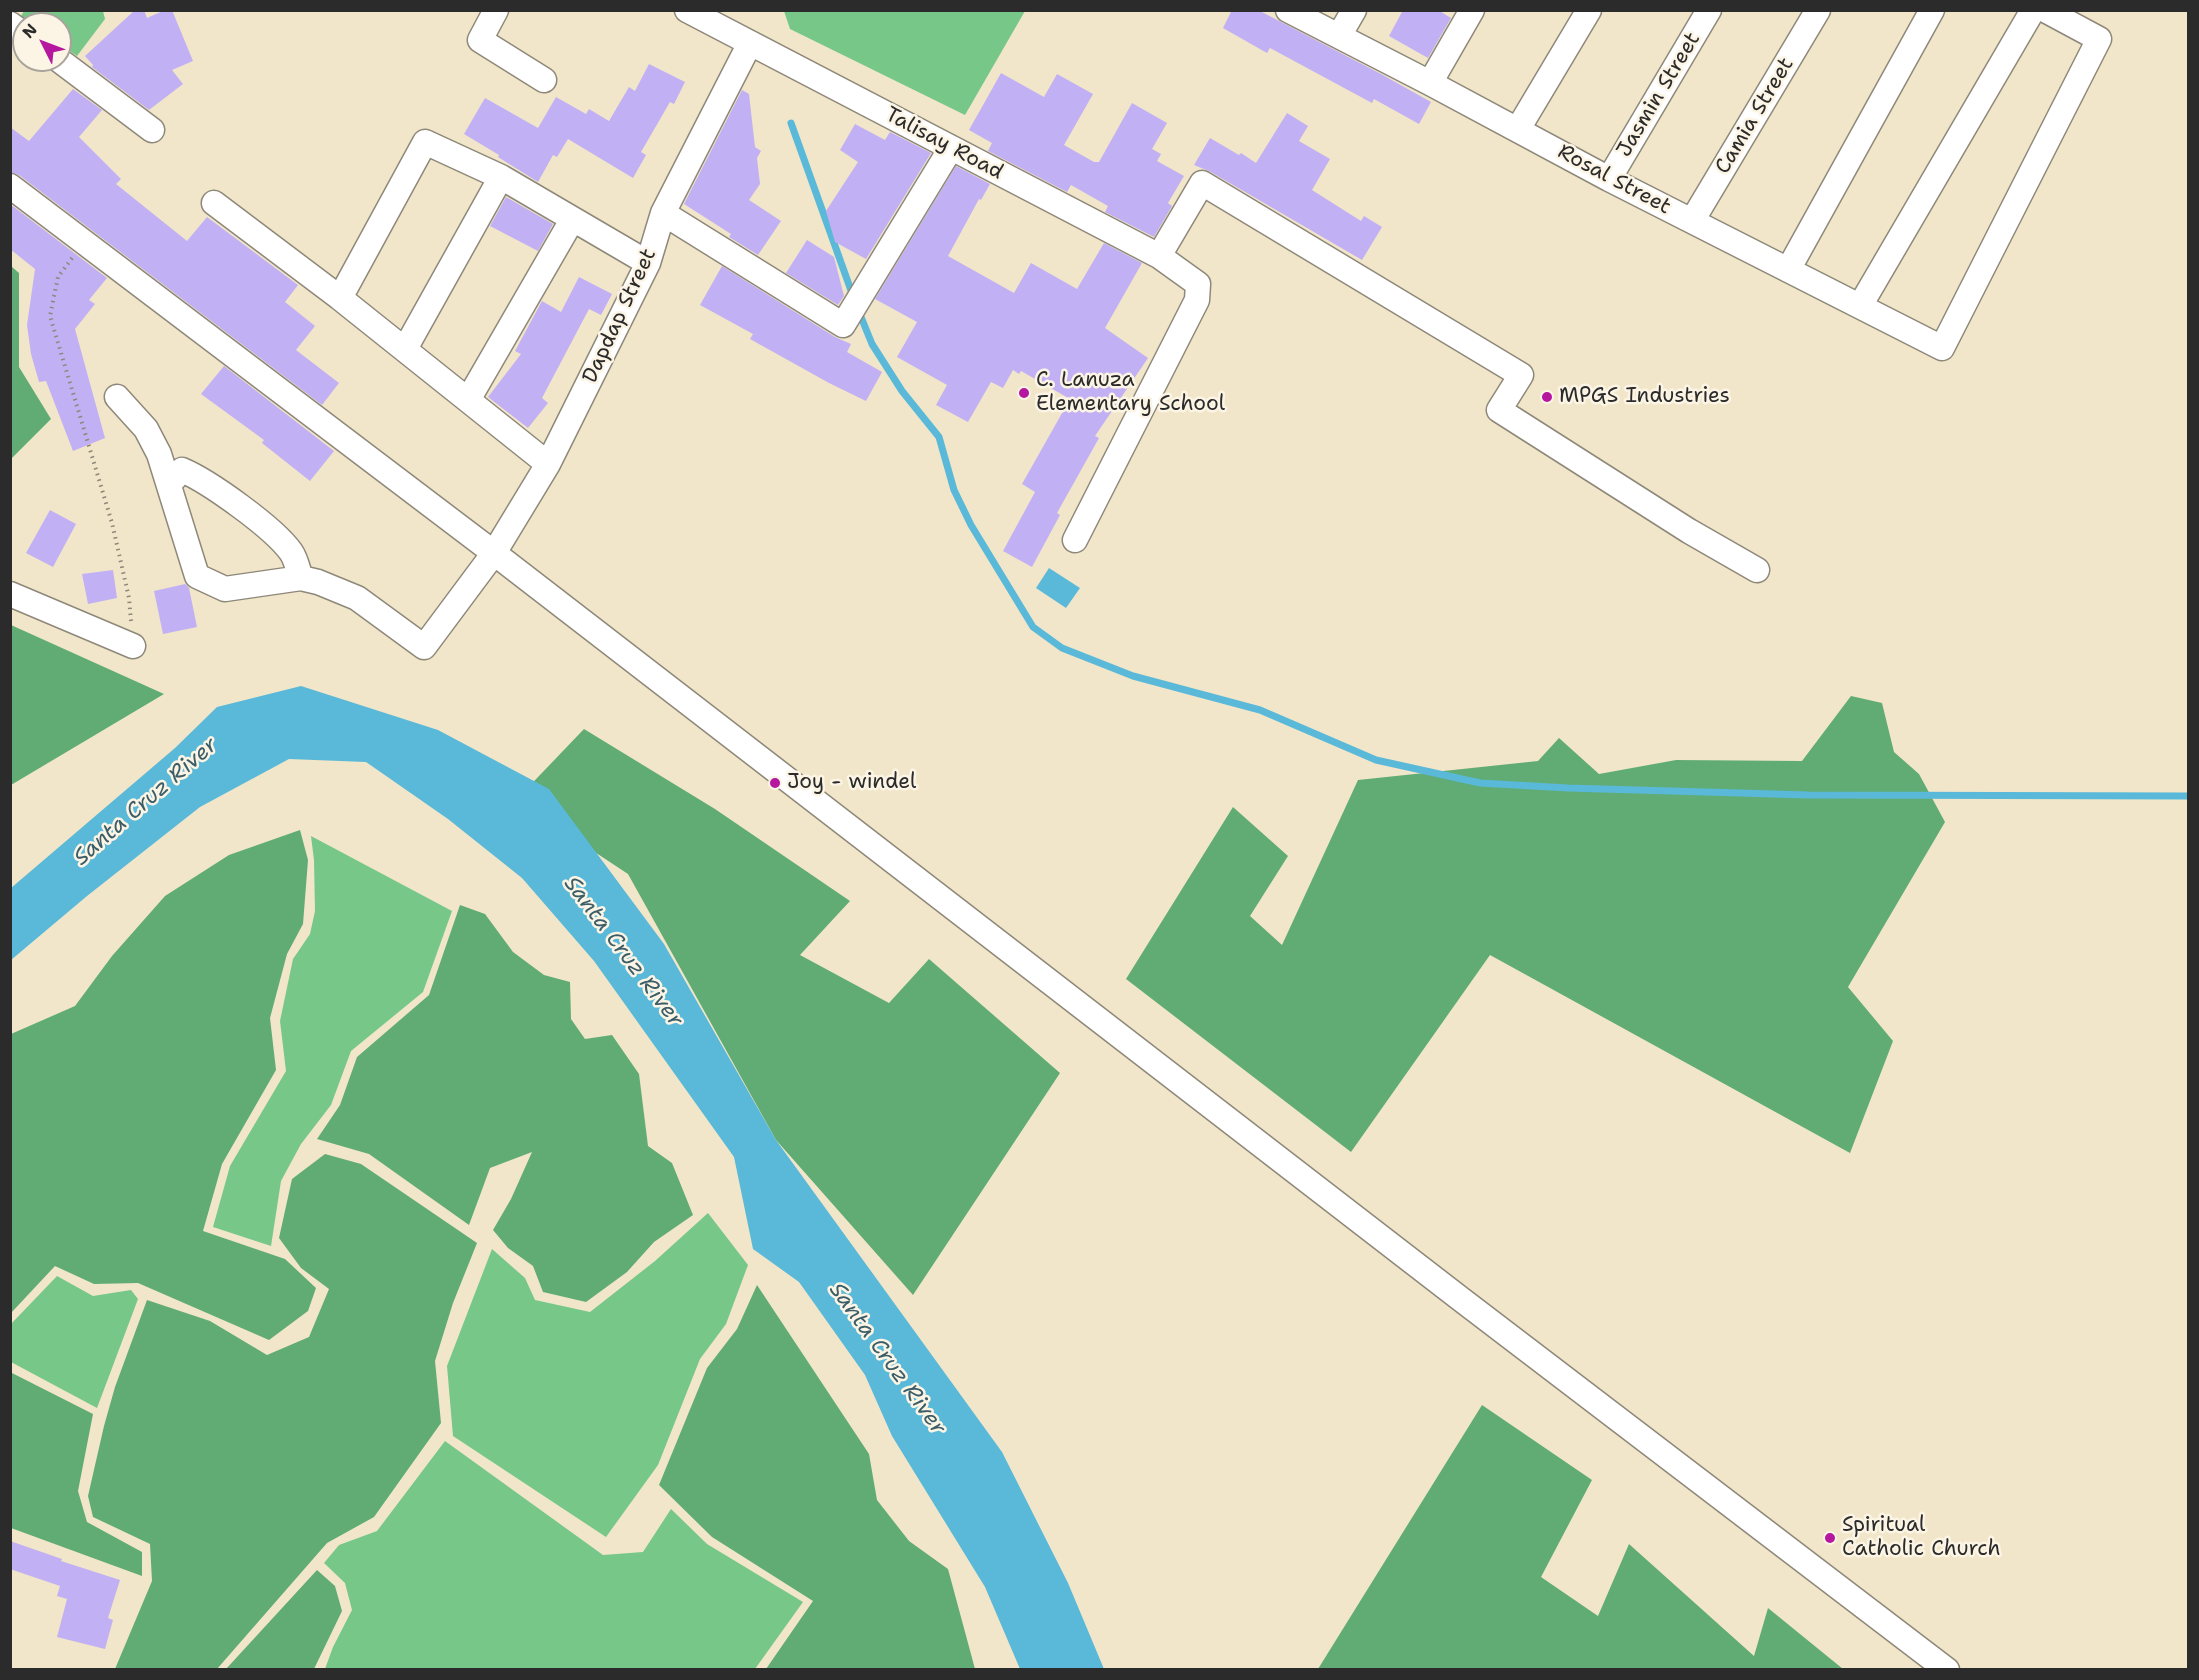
<!DOCTYPE html>
<style>
body{margin:0}
#map{position:relative;width:2199px;height:1680px;overflow:hidden;background:#f1e6c9;font-family:"Shantell Sans",sans-serif}
canvas{display:block}
.frame{position:absolute;inset:0;border:12px solid #2b2b2b;pointer-events:none}
.north{position:absolute;left:12px;top:12px;width:60px;height:60px;box-sizing:border-box;background:#fcf5e5;border:2px solid #a8a49b;border-radius:50%;rotate:312deg;font-size:16px;font-weight:700;line-height:24px;text-align:center;color:#2b2b2b}
.north::after{content:'';display:block;margin:auto;width:21px;height:27px;background:#b5179e;clip-path:polygon(50% 0,100% 100%,50% 72%,0 100%)}
</style>
<div id="map">
<canvas width="2199" height="1680"></canvas>
<div class="frame"></div>
<div class="north">N</div>
</div>
<script>
const ctx = document.querySelector('canvas').getContext('2d');
ctx.lineJoin = 'round';
function fillPath(path, color) { ctx.fillStyle = color; ctx.fill(path, 'evenodd'); }
function strokePath(path, color, width, dash) { ctx.strokeStyle = color; ctx.lineWidth = width; ctx.lineCap = dash ? 'butt' : 'round'; ctx.setLineDash(dash || []); ctx.stroke(path); }
function write(font, color, halo, rows, align = 'center') {
  ctx.font = font + ' "Shantell Sans",sans-serif'; ctx.lineWidth = 5; ctx.setLineDash([]); ctx.textBaseline = 'middle'; ctx.strokeStyle = halo; ctx.fillStyle = color; for (const [text, x, y, turn = 0] of rows) {
    ctx.save(); ctx.translate(x, y); ctx.rotate((+turn || 0) * Math.PI / 180); ctx.textAlign = isNaN(turn) ? turn : align; if (halo) ctx.strokeText(text, 0, 0); ctx.fillText(text, 0, 0); ctx.restore();
  }
}
fillPath(new Path2D(`
 M103,11L105,19L77,56L60,44V24H32L21,16L24,11Z
 M784,11V10L1025,11L965,115L790,29Z
 M311,836L452,911L423,992L351,1051L331,1105L301,1144L281,1181L271,1246L213,1227L230,1166L286,1071L280,1021L293,959L310,934L315,911L314,860Z
 M708,1213L748,1265L726,1324L700,1359L658,1465L606,1537L453,1436L447,1366L492,1249L525,1278L535,1300L590,1312L655,1261Z
 M57,1276L93,1296L131,1290L138,1299L97,1408L11,1362V1324Z
 M445,1441L603,1555L643,1552L671,1509L707,1544L803,1602L755,1669H325L333,1647L352,1610L345,1583L324,1563L339,1545L377,1531Z`), '#76c788');
fillPath(new Path2D(`
 M11,266L19,273V367L51,419L11,459Z
 M11,625L164,694L11,785Z
 M1851,696L1882,703L1894,752L1919,774L1945,822L1848,987L1893,1041L1850,1153L1490,955L1351,1152L1126,979L1233,807L1288,856L1250,916L1282,945L1358,780L1538,761L1559,738L1599,774L1676,760L1802,761Z
 M584,729L715,809L850,901L800,955L889,1003L929,959L1060,1073L913,1295L776,1140L628,874L516,800Z
 M300,830L308,860L303,924L287,954L270,1018L276,1070L222,1164L203,1231L285,1259L316,1288L308,1311L269,1340L138,1283L94,1284L55,1266L11,1313V1034L75,1006L112,956L165,896L229,855Z
 M460,905L485,914L513,952L544,975L570,982L571,1019L585,1039L612,1035L639,1074L648,1146L672,1163L693,1215L654,1242L627,1272L586,1302L543,1292L533,1266L508,1248L493,1230L511,1199L532,1152L490,1168L469,1225L369,1154L317,1139L340,1105L357,1057L429,995Z
 M325,1154L361,1164L477,1243L453,1303L435,1361L441,1423L374,1517L327,1543L217,1669H115L152,1581L150,1544L93,1517L88,1496L104,1426L115,1387L147,1300L210,1321L267,1355L309,1337L329,1289L301,1268L279,1238L292,1179Z
 M757,1285L869,1454L877,1500L909,1541L948,1569L975,1669H766L813,1601L712,1537L659,1485L707,1368L737,1329Z
 M10,1372L93,1414L78,1491L87,1522L142,1552V1576L11,1528Z
 M1482,1405L1592,1480L1541,1577L1598,1616L1629,1544L1754,1656L1768,1608L1843,1669H1318Z
 M317,1570L335,1586L342,1611L314,1669H226Z`), '#60ac74');
fillPath(new Path2D(`
 M1049,568L1080,588L1066,608L1036,588Z
 M301,686L438,730L549,789L664,944L776,1140L1002,1452L1068,1583L1104,1669H1020L985,1587L892,1436L865,1375L799,1282L753,1249L734,1157L594,961L522,878L448,819L366,762L289,759L200,807L87,896L11,960V888L175,748L217,707Z`), '#5ab9d8');
strokePath(new Path2D(`
 M791,123L853,296
 M859,312L872,344L902,391L939,437L954,490L971,525L1033,627L1062,648L1133,676L1260,710L1376,760L1480,783L1568,788L1808,795L2188,796`), '#5ab9d8', 7);
fillPath(new Path2D(`
 M135,10H144L147,18L165,10H172L193,61L172,70L183,84L149,110L92,67L93,65L85,56Z
 M1232,10H1258L1381,74L1431,102L1419,124L1374,99L1372,103L1270,48L1267,53L1223,28Z
 M1403,10H1438L1451,18L1428,58L1389,36Z
 M649,64L685,82L674,104L670,102L641,152L646,155L633,178L568,139L557,157L553,155L538,182L498,157L499,155L464,134L485,98L538,128L556,97L586,114L589,109L609,121L629,87L635,91Z
 M1001,73L1044,97L1057,74L1093,94L1064,145L1094,162H1099L1132,103L1167,123L1152,149L1161,154L1157,161L1184,176L1168,203L1172,206L1154,237L1105,212L1108,206L1071,185L1067,192L988,151L992,143L969,130Z
 M73,89L102,110L79,137L121,179L116,184L187,241L207,217L298,285L285,302L315,326L296,350L339,383L322,405L19,175L10,172V127L29,141Z
 M742,90L749,94L755,147L761,151L757,158L760,184L749,200L781,221L758,255L729,237L731,234L684,204Z
 M1287,113L1308,126L1299,141L1330,159L1312,190L1361,221L1364,216L1382,227L1362,260L1209,171L1194,165L1210,138L1239,155L1241,153L1256,163Z
 M855,124L885,140L890,132L931,153L866,259L835,242L826,211L858,162L840,150Z
 M956,166L990,184L981,200L979,199L948,256L1014,293L1031,263L1077,289L1104,243L1142,263L1105,328L1148,358L1095,436L1099,438L1057,513L1060,515L1032,567L1003,551L1035,492L1022,484L1070,399L1021,371L1019,374L1013,370L1003,388L991,382L968,422L936,405L947,385L897,357L917,322L875,299Z
 M506,197L553,224L538,251L490,226Z
 M10,204L107,278L89,300L95,304L75,329L105,438L73,451L46,381L39,382L31,354L27,325L35,269L10,249Z
 M807,240L834,257L844,296L838,305L786,273Z
 M722,266L835,337L851,344L847,352L882,372L866,401L829,383L750,339L753,334L700,305Z
 M579,277L612,294L601,315L589,309L542,398L548,403L528,428L488,397L521,354L515,351L542,301L561,312Z
 M224,366L334,451L310,481L262,443L264,440L201,394Z
 M50,510L76,524L53,567L26,553Z
 M113,570L117,598L88,604L82,574Z
 M185,584L189,588L197,627L163,634L154,591Z
 M10,1541L62,1559L61,1561L120,1580L108,1618L113,1620L105,1649L57,1637L67,1599L57,1596L60,1586L10,1569Z`), '#c2b0f4');
const minor = new Path2D(`
 M496,10L480,40L544,80
 M687,10L1159,256L1198,284L1197,300L1075,540
 M1288,10L1430,83L1609,179L1942,348L2099,39L2045,10
 M10,24L24,34
 M1339,36L1354,10
 M59,60L152,130
 M1430,83L1472,10
 M1518,129L1589,10
 M1609,179L1709,10
 M10,186L494,553L1462,1300L1947,1670
 M214,203L340,298L548,464
 M663,213L843,325L951,148
 M1692,221L1818,10
 M1159,256L1202,183L1521,375L1499,410L1689,531L1757,570
 M1788,270L1932,10
 M340,298L425,142L501,177L648,263
 M1860,306L2033,10
 M405,349L501,177
 M117,397L146,429L159,454L197,576L225,589L301,578L318,582L357,598L424,647L494,553L548,464L648,263L663,213L750,43
 M468,400L572,220
 M169,484L182,470C210,482 274,528 291,552C296,559 298,570 301,578
 M10,594L133,646`);
strokePath(minor, '#8e887a', 27);
strokePath(new Path2D(`
 M72,258L58,277L50,316L112,523L129,598L131,621`), '#8e887a', 4, [1.5, 4.5]);
strokePath(minor, '#fff', 24);
for (const [x, y, r, color] of [
 [1024,393,6,"#b5179e"],
 [1547,397,6,"#b5179e"],
 [775,783,6,"#b5179e"],
 [1830,1538,6,"#b5179e"]
]) { const dot = new Path2D(); dot.arc(x, y, r, 0, 2 * Math.PI); ctx.fillStyle = color; ctx.fill(dot); strokePath(dot, '#fcf5e5', 2); }
write('21px', '#2b2b2b', '#fcf5e5', [
 ["Jasmin Street",1659,95,-59],
 ["Camia Street",1755,116,-59],
 ["Talisay Road",944,144,28],
 ["Rosal Street",1614,180,28],
 ["Dapdap Street",620,316,-65]
]);
write('21px', '#2b2b2b', '#fcf5e5', [
 ["C. Lanuza",1036,381],
 ["Elementary School",1036,405],
 ["MPGS Industries",1559,397],
 ["Joy - windel",787,783],
 ["Spiritual",1842,1526],
 ["Catholic Church",1842,1550]
], 'left');
write('italic 22px', '#3b5d68', '#fcf5e5', [
 ["Santa Cruz River",146,802,-41],
 ["Santa Cruz River",623,952,53],
 ["Santa Cruz River",887,1359,54]
]);
</script>
